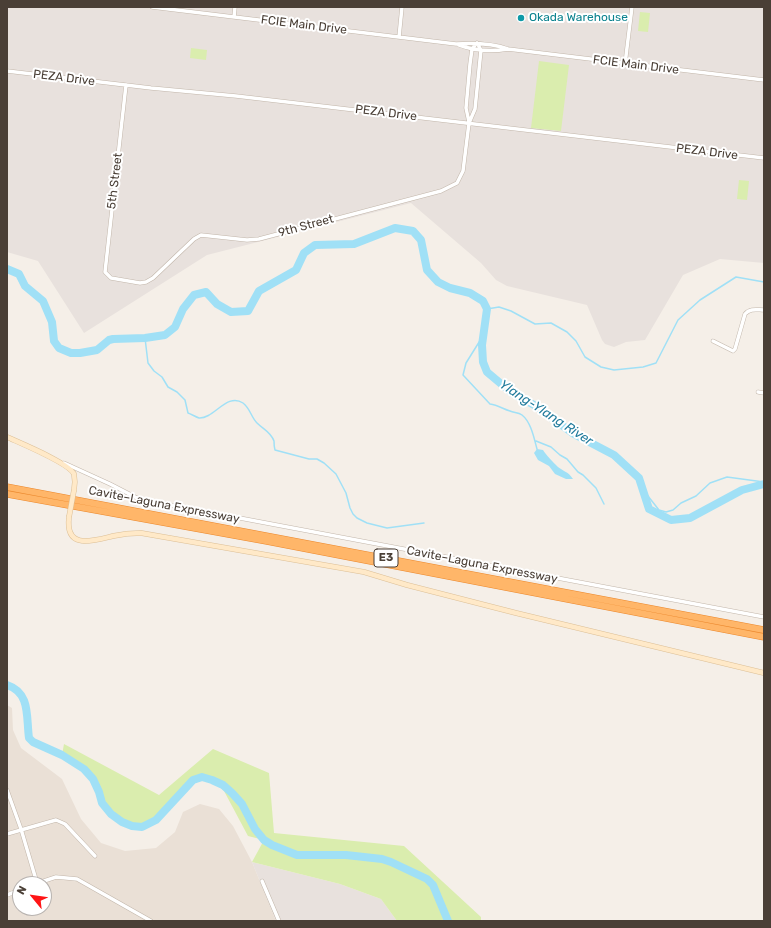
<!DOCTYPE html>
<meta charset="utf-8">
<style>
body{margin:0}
#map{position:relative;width:771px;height:928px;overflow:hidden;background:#f5efe8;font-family:Rubik,sans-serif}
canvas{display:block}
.frame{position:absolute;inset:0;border:8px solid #4a3f36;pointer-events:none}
.north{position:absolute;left:12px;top:876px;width:40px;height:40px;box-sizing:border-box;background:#fff;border:1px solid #b7b2af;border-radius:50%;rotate:299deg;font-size:11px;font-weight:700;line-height:16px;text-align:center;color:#4a3f36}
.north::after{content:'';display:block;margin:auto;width:14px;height:18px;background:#ff1516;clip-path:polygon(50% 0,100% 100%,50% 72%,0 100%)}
</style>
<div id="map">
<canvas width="771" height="928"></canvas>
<div class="frame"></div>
<div class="north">N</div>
</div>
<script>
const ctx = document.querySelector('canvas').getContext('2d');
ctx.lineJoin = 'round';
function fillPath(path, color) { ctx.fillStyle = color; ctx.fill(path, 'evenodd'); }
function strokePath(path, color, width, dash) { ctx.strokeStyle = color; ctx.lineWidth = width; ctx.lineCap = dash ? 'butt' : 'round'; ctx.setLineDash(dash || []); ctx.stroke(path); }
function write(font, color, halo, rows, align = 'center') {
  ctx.font = font + ' Rubik,sans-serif'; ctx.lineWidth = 4; ctx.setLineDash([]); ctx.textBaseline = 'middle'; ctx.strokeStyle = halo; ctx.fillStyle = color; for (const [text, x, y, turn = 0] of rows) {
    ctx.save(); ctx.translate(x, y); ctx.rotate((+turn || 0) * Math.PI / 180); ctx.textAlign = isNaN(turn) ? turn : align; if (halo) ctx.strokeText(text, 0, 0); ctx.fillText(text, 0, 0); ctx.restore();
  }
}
fillPath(new Path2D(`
 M7,705L12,708L13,730L21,748L62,779L81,819L101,843L125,851L156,848L175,832L183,812L200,804L219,809L233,826L252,862L276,921H7ZM20,884H44V908H20Z`), '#eae0d6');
fillPath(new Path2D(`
 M7,7H764V263L720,259L683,275L645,340L626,342L614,347L605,344L602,340L587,305L507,286L496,280L481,263L411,203L207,255L84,333L38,261L7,252Z
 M252,862L340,884L381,899L397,921H276Z`), '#e8e1dd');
fillPath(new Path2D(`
 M640,12L650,13L648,32L638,31Z
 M191,48L207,50L206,60L190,58Z
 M539,61L569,65L561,131L531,128Z
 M739,180L749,181L747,200L737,199Z
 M64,744L159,795L213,749L269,773L274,833L404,846L481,917V921H397L381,899L340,884L252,862L264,840L248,836L224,791L212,780L203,777L193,780L177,798L166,814L156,820L142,827L132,826L122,822L111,814L102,803L99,792L93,779L84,769L62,755Z`), '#daedae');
fillPath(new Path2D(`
 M537,449L543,450C546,455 553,462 558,467C564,472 568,471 573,479H566L555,474L549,466L538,460L534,453Z`), '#a0e0f6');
strokePath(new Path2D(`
 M487,309L499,307L511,311L535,324L551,323L567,332L576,341L585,357L601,367L614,370L643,367L656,363L678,320L700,300L736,277L764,282
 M485,326L481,339L466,363L463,375L490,404C498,405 503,409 510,411C514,413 518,412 522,415C531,422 534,438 537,449
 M145,338L148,363L154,371L162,377L168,387L177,392L185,400L188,413C191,414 196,417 199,418C214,419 227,392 243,403C250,408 251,417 257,423C263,429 271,432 274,441C274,444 274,447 275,450L309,459H317L324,463L336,474L346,493L350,508L353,514L357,518L367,523L387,528L424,523
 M536,441L551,447L560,455L567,459L578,472L583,475L596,488L604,504
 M644,491L659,510L666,512L673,510L681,503L696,496L710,483L727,477L764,482`), '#a0e0f6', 1.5);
strokePath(new Path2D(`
 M7,269L19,274L25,286L43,301L52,322L54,341L59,348L71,353H80L97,350L109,340L113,339L145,338L165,335L175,327L183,309L194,295L206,292L217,304L231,312L248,311L259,291L296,270L304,253L315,245L354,244L395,228L413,231L421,240L427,270L438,282L450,288L470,293L483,301L487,309L482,345L483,362L487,372L512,393L534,405L574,434L614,455L639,478L649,509L671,520L690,518L742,490L764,484
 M7,685C31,693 26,717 29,738L33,742L62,755L84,769L93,779L99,792L102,803L111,814L122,822L132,826L142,827L156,820L193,780L202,777L212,780L223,785L232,793L242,804L255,829L264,840L272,845L297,855H346L382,859L391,862L427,879L433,885L448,921`), '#a0e0f6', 8);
const street = new Path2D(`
 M152,7L456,44C474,43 491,43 508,49L764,80
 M234,17L235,7
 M399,37L402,7
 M459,45C475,51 491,52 508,49
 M625,64L632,7
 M7,71L151,88L236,96L764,158
 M126,85L105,272L111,278L140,283L146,282L153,278L194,239L201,235L247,240L259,239L441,191L457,183L463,171L469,123L475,109L481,50L477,43
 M469,122L466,108L470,64L472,49L477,43
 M713,341L733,351L735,349L745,314C750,308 757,310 764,310
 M758,392L764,393
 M64,463L110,484L139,499L764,617
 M7,790L21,829L37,883
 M7,834L56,820L65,824L95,856
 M262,881L279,921
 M35,884L56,877L77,879L151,921
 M7,895L20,890`);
const secondary = new Path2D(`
 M7,437C20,443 69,463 74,474C75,479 75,485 74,490
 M69,517C65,550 92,541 113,536C122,534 132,533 141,533L364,572L407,585L516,613L764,673`);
const highway = new Path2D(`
 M7,487L764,630
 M7,494L266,541L764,637`);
strokePath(street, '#c2b6aa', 4.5);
strokePath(secondary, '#dcbf96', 5.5);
strokePath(highway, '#eb882d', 7);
strokePath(street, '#fff', 3.5);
strokePath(secondary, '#ffe9c8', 4.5);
strokePath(highway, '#ffb669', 6);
const secondaryBridge = new Path2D(`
 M69,517L74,490`);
strokePath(secondaryBridge, '#dcbf96', 5.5, []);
strokePath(secondaryBridge, '#ffe9c8', 4.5);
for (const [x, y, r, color] of [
 [521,18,4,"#0f9aa8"]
]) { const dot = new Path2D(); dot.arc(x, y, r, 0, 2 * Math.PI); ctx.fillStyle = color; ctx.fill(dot); strokePath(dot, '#fff', 1.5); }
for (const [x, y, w] of [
 [386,558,24]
]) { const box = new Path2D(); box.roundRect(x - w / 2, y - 9, w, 18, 3); ctx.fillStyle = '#fff'; ctx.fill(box); strokePath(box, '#4a3f36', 1); }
write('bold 11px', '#4a3f36', null, [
 ["E3",386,558]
]);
write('12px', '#0d838f', '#fff', [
 ["Okada Warehouse",529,18]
], 'left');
write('12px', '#4a3f36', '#fff', [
 ["FCIE Main Drive",304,25,7],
 ["FCIE Main Drive",636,65,7],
 ["PEZA Drive",64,78,7],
 ["PEZA Drive",386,113,7],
 ["PEZA Drive",707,152,7],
 ["5th Street",115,181,-83],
 ["9th Street",306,226,-15],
 ["Cavite–Laguna Expressway",164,505,11],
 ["Cavite–Laguna Expressway",482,565,11]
]);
write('italic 13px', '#217b9c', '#fff', [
 ["Ylang-Ylang River",546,413,33]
]);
</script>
